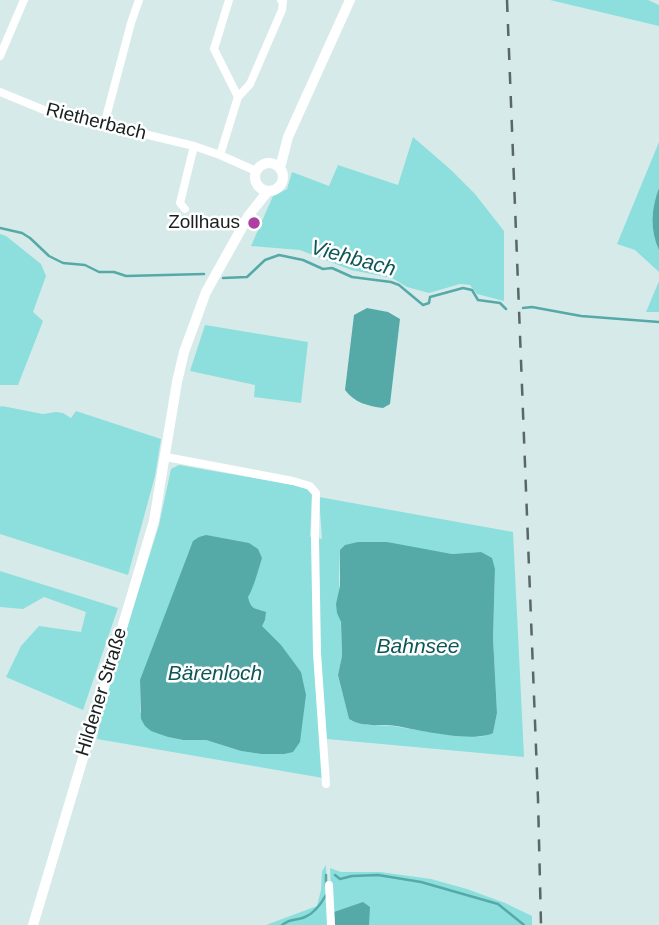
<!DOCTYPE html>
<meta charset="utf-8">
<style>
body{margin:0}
canvas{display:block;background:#d5eae9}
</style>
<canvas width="659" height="925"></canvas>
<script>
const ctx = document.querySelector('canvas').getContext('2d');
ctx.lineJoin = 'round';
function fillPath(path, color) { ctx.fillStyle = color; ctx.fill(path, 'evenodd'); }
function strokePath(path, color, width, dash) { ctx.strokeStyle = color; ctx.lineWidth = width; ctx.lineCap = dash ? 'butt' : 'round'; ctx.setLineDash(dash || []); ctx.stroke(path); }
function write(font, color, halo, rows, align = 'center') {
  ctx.font = font + ' Helvetica,sans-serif'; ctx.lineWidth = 5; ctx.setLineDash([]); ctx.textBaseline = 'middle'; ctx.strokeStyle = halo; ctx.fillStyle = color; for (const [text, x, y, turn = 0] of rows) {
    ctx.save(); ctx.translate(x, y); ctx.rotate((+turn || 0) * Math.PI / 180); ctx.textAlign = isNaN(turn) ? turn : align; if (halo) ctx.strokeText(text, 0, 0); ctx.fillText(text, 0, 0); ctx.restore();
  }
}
fillPath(new Path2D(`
 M550,0H648L659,5V26Z
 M413,137L450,169L475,194L504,231V301L477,294L470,285L460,284L429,293L407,287L392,278L351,270L300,250L251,246L273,196L287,189L292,172L329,186L338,165L398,185Z
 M659,142V188L654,205L659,250V272L635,250L617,244Z
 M0,234L6,236L41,264L46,276L33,312L43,321L18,385H0Z
 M659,281V312H646Z
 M205,325L308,342L301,403L254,397L255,385L190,371Z
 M2,406L43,414L56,412L63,413L71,418L76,411L161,439L155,476L128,575L0,534V407Z
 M179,465L305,487L312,495L310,537L322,539L319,497L513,532L524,757L327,739L321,740L323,778L97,739L102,708L159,525L171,469ZM415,548L452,554L481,552L495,569L493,638L497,713L493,733L480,737L470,736C446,734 422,731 398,727C380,723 365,729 349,719L338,675L342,656L339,577L340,550ZM259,568C255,578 253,589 247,597L250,605L255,610H261L265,620L261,626L301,672L261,754L241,751L206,740H183L168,737L140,712V680Z
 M0,571L118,608L83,710L6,677L21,646L39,626L81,632L86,612L44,597L23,609L0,607Z
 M326,865L328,925H266L317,906L321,890L322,871Z
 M330,868L341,872H380L431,879L467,889L505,903L532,916V925H333Z`), '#8ddfdd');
fillPath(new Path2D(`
 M659,188V250C650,230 651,209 659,188Z
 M367,308L388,312L400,319L390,404L383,408C368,406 355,403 345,390L354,315Z
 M206,535L249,543L258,549L262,558C259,568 253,590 248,597C251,610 255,608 266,612L265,620L262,626L281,645L301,672L306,695L300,742L293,752L284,754H261L241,751L206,740H183L168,737L151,731L145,726L141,719L140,680L193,541L199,537Z
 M358,542H387L452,554L481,552L492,558L495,569L493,638L497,713L493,733C473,743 419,730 396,726C379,723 365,729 349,719L338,675L342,656L341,622L337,613L336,604L340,586V550L345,545Z
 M363,902L370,907L369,925H335L334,912Z`), '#55aaa8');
strokePath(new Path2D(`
 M0,228L22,233L30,238L49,256L63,263L85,265L99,272H114L126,276L204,274
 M223,278L247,277L265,260L279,255L303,260L323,269L332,268L352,277L391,282L399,285L423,305L429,303L430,297L463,288L472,290L478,300L500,303L506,309
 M523,308L532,307L581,316L659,322
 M326,875V885
 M335,875L340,879L352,876L378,875L421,882L498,904L524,925
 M282,925C291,918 296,921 305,917C315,913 321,904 326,895`), '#55aaa8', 2.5);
strokePath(new Path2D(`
 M229,0L214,49L238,97
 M0,56L24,0
 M0,92L44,110L194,146L220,155L256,171
 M104,125L131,23L139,0
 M220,155L238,97L250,84L282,10L283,1L281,0
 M185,209L180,203L194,146
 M166,457L293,481L310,486L316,493L315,538L317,653L326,784
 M329,885L331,925`), '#fff', 8);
strokePath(new Path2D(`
 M255 177a14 14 0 1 1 28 0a14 14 0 1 1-28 0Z
 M280,168L288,137L350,0
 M33,925L154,521L177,382L184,352L206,292L249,215L268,191`), '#fff', 10);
strokePath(new Path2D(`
 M507,0L538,799L541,925`), '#5a6766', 2.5, [12, 12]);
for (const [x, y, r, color] of [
 [254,223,7,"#ac41a2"]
]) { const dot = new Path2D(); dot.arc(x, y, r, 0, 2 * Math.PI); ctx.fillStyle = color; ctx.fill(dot); strokePath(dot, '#fff', 2.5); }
write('19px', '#18201f', '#fff', [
 ["Rietherbach",96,122,14],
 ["Hildener Straße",102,692,-73]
]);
write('19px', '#18201f', '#fff', [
 ["Zollhaus",240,223]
], 'right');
write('italic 21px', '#0d5857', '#fff', [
 ["Viehbach",353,259,15],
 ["Bahnsee",418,647],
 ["Bärenloch",215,674]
]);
</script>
